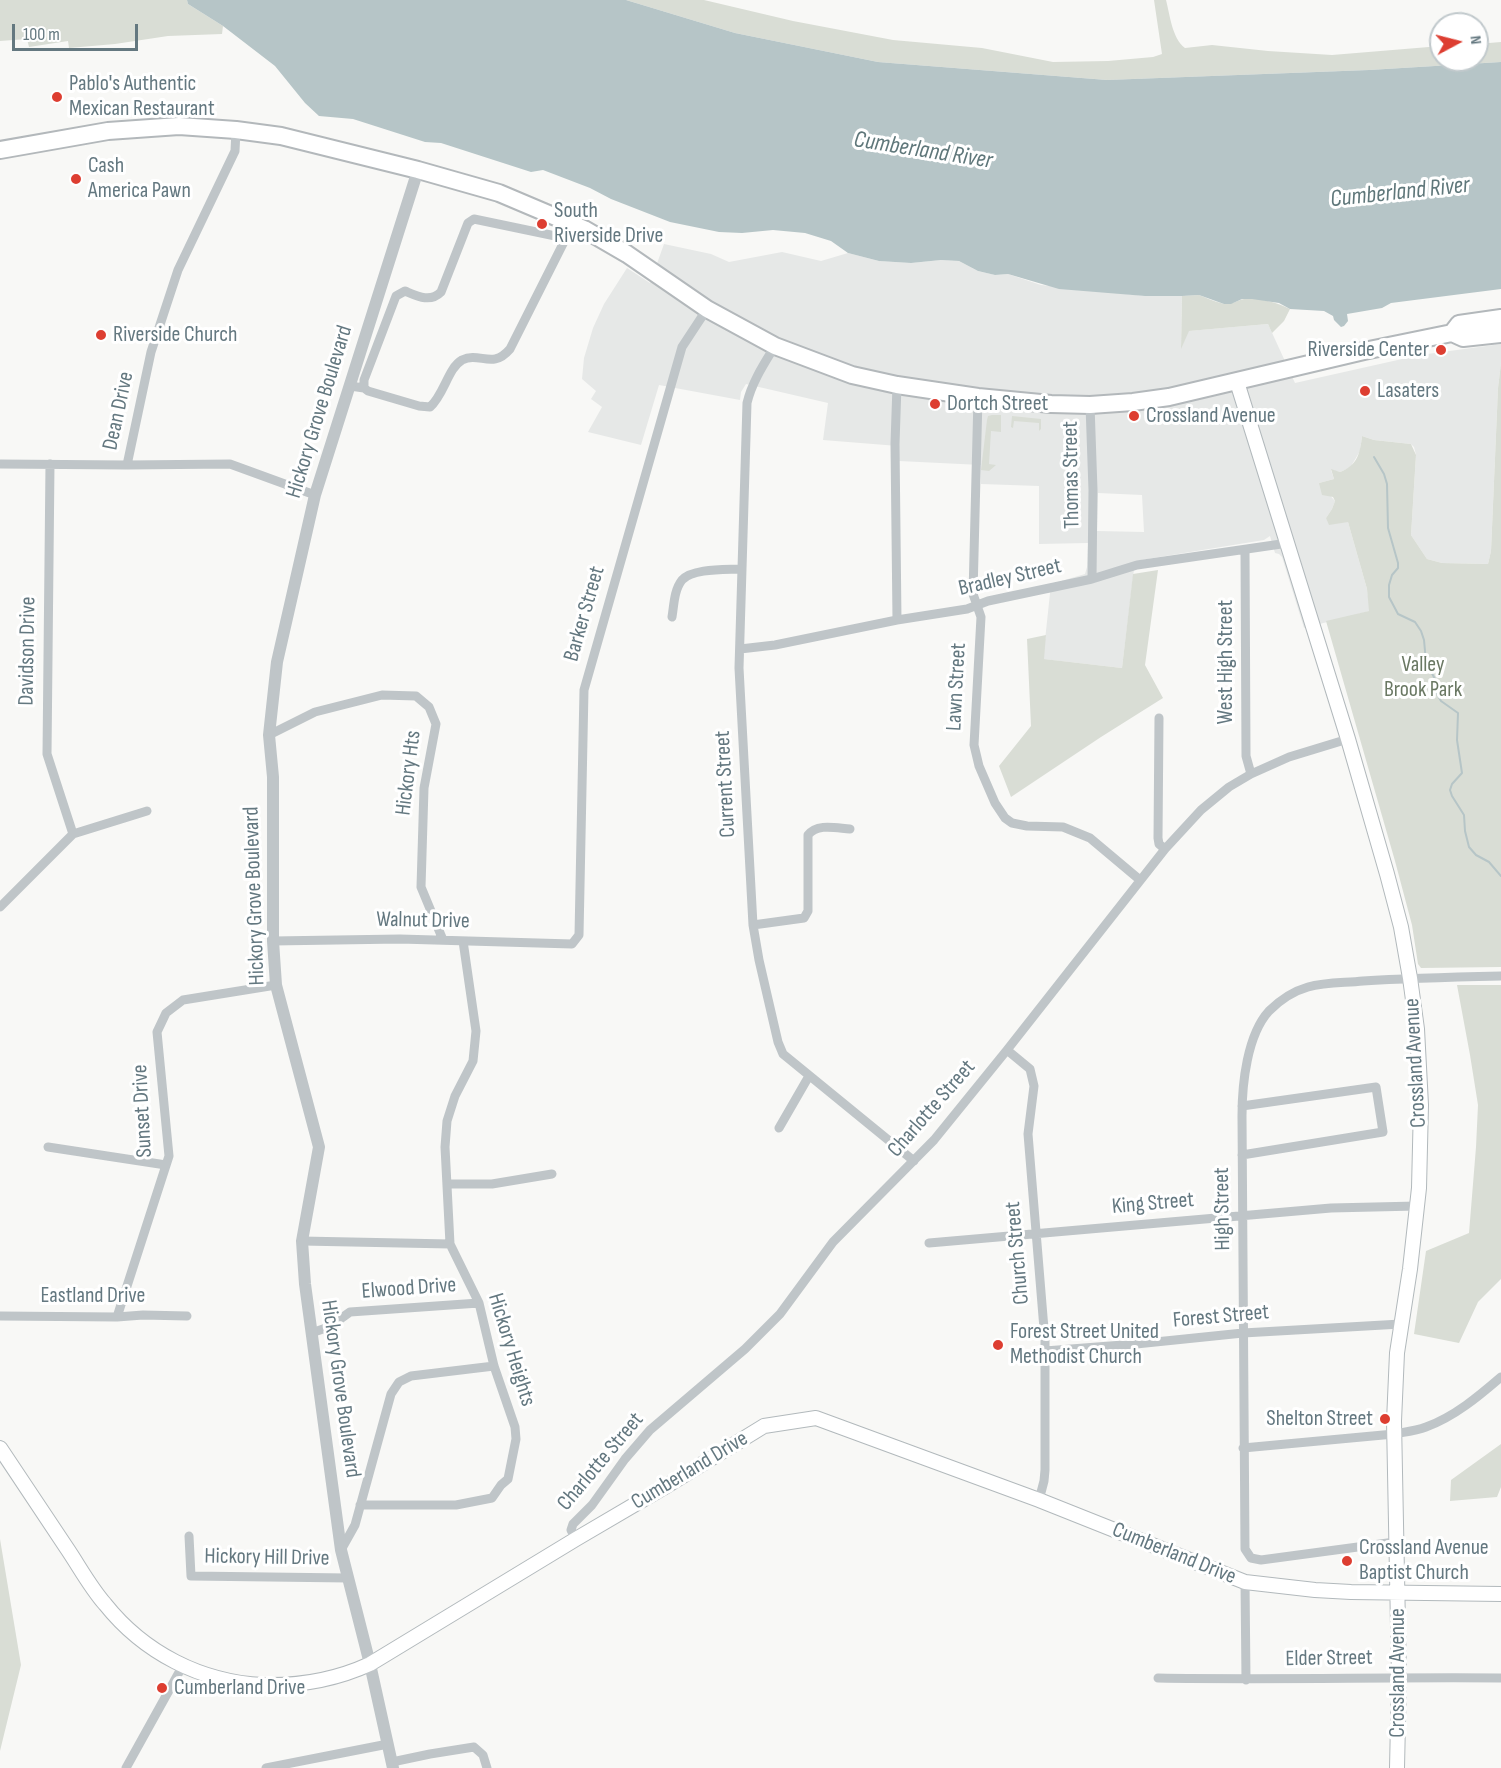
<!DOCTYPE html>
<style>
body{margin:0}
#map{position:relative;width:1501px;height:1768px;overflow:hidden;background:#f8f8f6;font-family:"Sofia Sans Condensed",sans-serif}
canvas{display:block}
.north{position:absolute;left:1429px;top:12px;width:60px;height:60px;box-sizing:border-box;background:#fff;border:2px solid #c1c9cc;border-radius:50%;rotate:83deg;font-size:16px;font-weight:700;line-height:24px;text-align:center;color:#647880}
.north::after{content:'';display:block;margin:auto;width:21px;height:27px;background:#dd3e31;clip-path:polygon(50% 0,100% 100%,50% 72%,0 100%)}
.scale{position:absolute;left:12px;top:24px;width:126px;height:27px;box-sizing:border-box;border:3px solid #647880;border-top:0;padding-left:8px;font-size:18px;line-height:21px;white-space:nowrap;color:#647880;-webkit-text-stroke:4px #fff;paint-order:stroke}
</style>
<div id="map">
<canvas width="1501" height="1768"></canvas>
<div class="north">N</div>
<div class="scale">100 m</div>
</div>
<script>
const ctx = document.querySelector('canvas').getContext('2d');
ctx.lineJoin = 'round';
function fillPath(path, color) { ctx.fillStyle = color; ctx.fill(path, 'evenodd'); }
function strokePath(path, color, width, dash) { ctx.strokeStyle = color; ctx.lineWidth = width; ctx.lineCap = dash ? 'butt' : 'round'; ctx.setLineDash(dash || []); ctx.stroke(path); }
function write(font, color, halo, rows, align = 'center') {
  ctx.font = font + ' "Sofia Sans Condensed",sans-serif'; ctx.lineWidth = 6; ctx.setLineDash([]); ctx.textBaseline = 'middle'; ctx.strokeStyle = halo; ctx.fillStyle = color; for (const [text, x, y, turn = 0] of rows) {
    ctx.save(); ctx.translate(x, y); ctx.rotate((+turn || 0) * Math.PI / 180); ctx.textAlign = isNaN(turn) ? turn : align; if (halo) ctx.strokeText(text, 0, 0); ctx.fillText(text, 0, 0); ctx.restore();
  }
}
fillPath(new Path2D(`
 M664,244L711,254L729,262L782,252L821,261L848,253L879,261L911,263L941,260L959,261L978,271L995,275L1008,274L1041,285L1145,296H1182L1181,347L1188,331L1268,324L1295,383L1420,355L1501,344V363L1498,388L1491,551L1488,564L1442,563L1427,559L1411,535L1416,455L1414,447L1411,444L1374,440L1362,436L1360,451L1350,468L1340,472L1331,470L1334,479L1319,483L1335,501L1332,509L1326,518L1348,522L1367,589L1370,611L1304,628L1282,557L1279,554L1275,553L1270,536L1264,540L1135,561L1122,668L1043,659L1051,584L1085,574L1087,567L1088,543L1039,544V486L981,484V465L899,461L898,446L823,440L828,403L746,384L741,392L740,400L659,385L641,445L588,432L602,407L591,399L596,391L582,379L584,358L593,328L604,304L627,268L650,283ZM1098,493L1142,495L1144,532L1097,531Z`), '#e6e8e7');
fillPath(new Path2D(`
 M0,0H187L188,4L223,26L222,34L168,36L115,44L69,48L68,41L29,47L27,39L0,41Z
 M626,0H704L793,21L893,40L982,48L1053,62L1108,61L1153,57L1162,54L1154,0H1166C1170,15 1172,38 1185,48L1212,45L1268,51L1332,55L1441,46V60H1477V44L1501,42V62L1369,70L1107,80L878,62L735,33Z
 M1199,295C1207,298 1217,303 1226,304C1233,304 1238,300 1244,299C1259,297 1277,303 1290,309L1284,321L1272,333L1268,324L1189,331L1181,349L1182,296Z
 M1501,363V967L1421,968L1418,964L1412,925L1395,861L1326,621L1369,611L1367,589L1348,522L1329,525L1326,518L1332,509L1335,501L1333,497L1322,495L1319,483L1334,479L1331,469L1340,472C1358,465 1360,453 1362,436L1374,440L1411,444L1416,455L1411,535L1427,559L1442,563L1488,564L1491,551L1498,388Z
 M992,415H1001V432L991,431L989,464L996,465L989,471L981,470L987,420L988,416Z
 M1012,416L1041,419V429L1039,431V423L1014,421L1013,428L1011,427Z
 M1158,570L1145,665L1163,698L1101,737L1011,797L999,766L1031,726L1027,639L1046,635L1044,659L1122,668L1133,574Z
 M1457,985H1501V1279L1478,1302L1459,1343L1414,1334L1426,1251L1469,1233L1476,1147L1478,1105L1470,1055Z
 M1501,1444V1487L1497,1497L1450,1501L1451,1480Z
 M0,1539L21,1665L0,1751Z`), '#d9ddd5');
fillPath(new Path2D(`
 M187,0H626L735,33L878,62L1107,80L1369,70L1501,62V289L1391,303L1382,308L1347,314L1348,321L1344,326L1341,327L1334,320L1333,316L1324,311L1290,309L1279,303L1252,299H1242L1231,304H1224L1199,295L1182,296H1145L1059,289L1008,274L995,275L978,271L959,261L941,260L911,263L879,261L848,253L831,241L805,233L773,230L742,233L719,232L670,222L611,199L590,188L543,170L531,172L441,143L425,142L353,119L319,116L305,103L275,66L223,26L188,4Z`), '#b6c5c7');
strokePath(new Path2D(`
 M1374,457L1384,474L1387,484L1388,528L1398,563V568L1392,575L1389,585V597L1398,614L1415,622L1421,631L1424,640L1426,662L1436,681L1437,694L1441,701L1458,713L1457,740L1462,773L1452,784L1450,790L1452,796L1464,815L1465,831L1469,847L1476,855L1489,862L1501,876`), '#b6c5c7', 2);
const secondary = new Path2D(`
 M1237,382L1348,739L1387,874L1401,927L1410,978L1417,1029L1421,1105L1419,1188L1410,1269L1397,1353L1394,1421L1399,1677L1397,1768
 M0,1448C22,1481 44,1514 66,1547C79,1566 90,1587 105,1604C144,1653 201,1682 263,1685C301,1686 335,1680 370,1664L576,1539L668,1485L764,1426L816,1418L1039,1500L1245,1582L1315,1590L1351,1592L1501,1594`);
const trunk = new Path2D(`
 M0,150L108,131L179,126L236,130L281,136L418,170L499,193L584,229L627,254L707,309L775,346L852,375L897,385L978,397L1051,404L1090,405L1133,402L1169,397L1364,351L1452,333L1463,338L1501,334
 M1452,333L1459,324L1501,318`);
strokePath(secondary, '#b2b9bc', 16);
strokePath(trunk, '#b3b8bb', 20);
strokePath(new Path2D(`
 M775,346C764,364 752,382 747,403L739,668L753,925L759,960L778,1042L783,1054L914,1161
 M350,386L364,388L368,391L419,406L430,407C444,395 448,368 462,360C480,351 492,370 510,349L573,224
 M364,388V380L396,296L405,291C417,296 430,303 441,292L468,223L474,219L565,238
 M978,397L973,594L981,617L974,745L979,766L995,803L1005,818L1012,823L1027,826L1063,827L1090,838L1140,880
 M1090,405L1093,490L1092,579
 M0,464L127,465L230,464L315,495
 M50,464L47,754L73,834
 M127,465L151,352L178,270L235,151L236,130
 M1245,550L1246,756L1251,774
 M672,617C674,605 674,590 682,580C693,568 726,570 742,569
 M897,620L895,444L897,385
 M740,649L775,645L897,620L967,609L988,601L1092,579L1137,565L1288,543
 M1159,718L1158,838L1159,844L1165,849
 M269,735L315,712L382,695L416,696L429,707L436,724L424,788L421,887L443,940
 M0,907L73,834L147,811
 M753,925L804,918L808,911V835C817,823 836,828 850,829
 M273,941L400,939L572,944L579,935L584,690L682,347L707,309
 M1007,1050L1030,1069L1034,1086L1028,1134L1045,1341V1470L1044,1481L1039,1500
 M779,1128L809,1076
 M48,1147L166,1165
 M1242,1155L1383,1132L1376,1087L1242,1106
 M447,1184H492L552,1174
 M302,1241L450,1244
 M929,1243L1331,1208L1417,1206
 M0,1316L117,1317L143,1315L187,1316
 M117,1317L169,1156L157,1032L166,1013L183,1000L276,985
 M311,1333L329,1327L350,1312L479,1303
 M1045,1351L1136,1344L1243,1333L1401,1324
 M1243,1448L1394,1434C1405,1432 1416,1431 1426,1427C1454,1417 1479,1396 1501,1377
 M360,1505H456L492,1498L501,1485L508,1479L516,1439L515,1427L494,1366L479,1303L450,1244L445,1147L447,1121L455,1096L473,1061L476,1031L463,941
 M189,1536L191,1576L348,1578
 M576,1539L571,1530L573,1524L592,1505L625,1459L650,1430L745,1349L780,1314L833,1242L934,1140L1007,1050L1165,849L1201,810L1229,787L1251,774L1289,757L1348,739
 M1395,1542L1261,1560L1251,1558L1245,1549L1242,1116C1242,1084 1247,1035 1269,1011C1280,1000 1294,991 1308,987C1326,982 1345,983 1363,981C1409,978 1455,977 1501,976
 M341,1550L355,1525L391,1394L399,1382L411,1376L494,1366
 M1245,1582L1246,1680
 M1158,1678C1272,1680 1387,1677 1501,1678
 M392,1762L430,1754L474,1747L483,1755L487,1768
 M126,1768L182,1667
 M266,1768L388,1744`), '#bfc5c8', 9);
strokePath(new Path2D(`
 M393,1768L370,1664L341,1550L305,1284L302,1241L319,1147L276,985L273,941V777L269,735L277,662L315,495L418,170`), '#bfc5c8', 12);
strokePath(secondary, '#fff', 14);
strokePath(trunk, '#fff', 16);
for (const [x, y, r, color] of [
 [57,97,6,"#dd3e31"],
 [76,179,6,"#dd3e31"],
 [542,224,6,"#dd3e31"],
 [101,335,6,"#dd3e31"],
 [1441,350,6,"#dd3e31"],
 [1365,391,6,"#dd3e31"],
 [935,404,6,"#dd3e31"],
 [1134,416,6,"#dd3e31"],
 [998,1345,6,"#dd3e31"],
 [1385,1419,6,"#dd3e31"],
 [1347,1561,6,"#dd3e31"],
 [162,1688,6,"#dd3e31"]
]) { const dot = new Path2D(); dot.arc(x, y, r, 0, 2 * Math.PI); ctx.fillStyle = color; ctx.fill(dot); strokePath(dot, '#fff', 2); }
write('22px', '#647880', '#fff', [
 ["Pablo's Authentic",69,84],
 ["Mexican Restaurant",69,109],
 ["Cash",88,166],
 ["America Pawn",88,191],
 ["South",554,211],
 ["Riverside Drive",554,236],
 ["Riverside Church",113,335],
 ["Riverside Center",1429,350,"right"],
 ["Lasaters",1377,391],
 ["Dortch Street",947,404],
 ["Crossland Avenue",1146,416],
 ["Forest Street United",1010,1332],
 ["Methodist Church",1010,1357],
 ["Shelton Street",1373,1419,"right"],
 ["Crossland Avenue",1359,1548],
 ["Baptist Church",1359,1573],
 ["Cumberland Drive",174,1688]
], 'left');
write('22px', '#647880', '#fff', [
 ["Dean Drive",119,411,-78],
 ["Hickory Grove Boulevard",320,412,-73],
 ["Thomas Street",1072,475,-91],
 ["Bradley Street",1010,578,-13],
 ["Barker Street",585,614,-74],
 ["Davidson Drive",28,651,-89],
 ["West High Street",1226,662,-90],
 ["Lawn Street",957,687,-87],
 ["Hickory Hts",409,773,-83],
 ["Current Street",726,784,-93],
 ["Hickory Grove Boulevard",255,896,-92],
 ["Walnut Drive",423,921,1],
 ["Crossland Avenue",1416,1063,-93],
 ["Charlotte Street",932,1109,-49],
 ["Sunset Drive",143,1111,-93],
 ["King Street",1153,1204,-5],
 ["High Street",1223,1209,-91],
 ["Church Street",1018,1253,-95],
 ["Elwood Drive",409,1289,-4],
 ["Eastland Drive",93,1296],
 ["Forest Street",1221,1317,-5],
 ["Hickory Heights",511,1350,73],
 ["Hickory Grove Boulevard",340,1389,82],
 ["Charlotte Street",601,1462,-50],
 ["Cumberland Drive",690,1471,-31],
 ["Cumberland Drive",1174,1554,22],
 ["Hickory Hill Drive",267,1558,1],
 ["Elder Street",1329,1659,-1],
 ["Crossland Avenue",1398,1673,-90]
]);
write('22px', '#6a7863', '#fff', [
 ["Valley",1423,665],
 ["Brook Park",1423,690]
]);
write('italic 24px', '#5f777a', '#fff', [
 ["Cumberland River",923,151,9],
 ["Cumberland River",1400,193,-6]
]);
</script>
